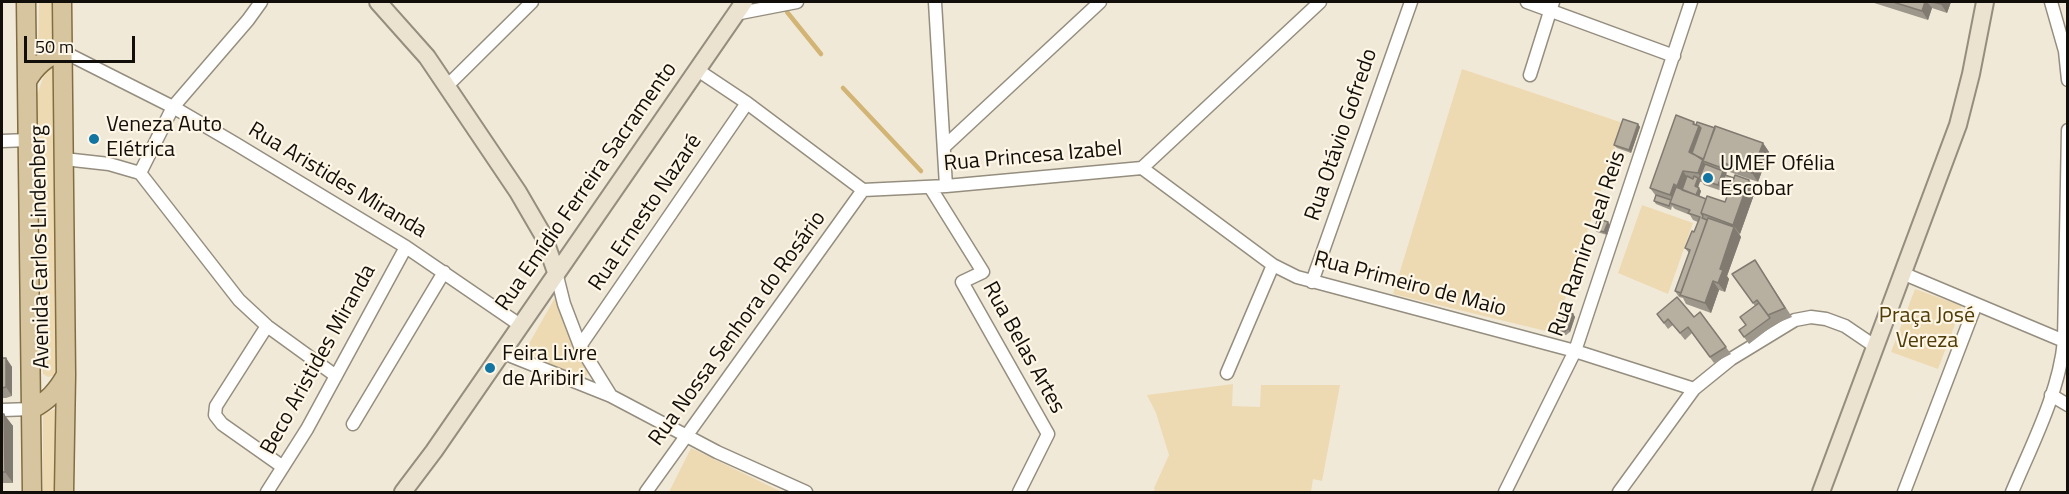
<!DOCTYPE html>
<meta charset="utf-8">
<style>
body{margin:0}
#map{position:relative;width:2069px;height:494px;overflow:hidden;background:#f1e9d8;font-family:"Titillium Web",sans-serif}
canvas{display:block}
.frame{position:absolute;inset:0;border:3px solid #120f0a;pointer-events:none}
.scale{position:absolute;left:24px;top:36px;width:111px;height:27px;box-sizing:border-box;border:3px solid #120f0a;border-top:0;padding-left:8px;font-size:18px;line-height:21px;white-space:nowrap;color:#120f0a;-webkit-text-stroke:4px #fef6e6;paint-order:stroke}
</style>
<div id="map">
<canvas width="2069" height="494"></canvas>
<div class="frame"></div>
<div class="scale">50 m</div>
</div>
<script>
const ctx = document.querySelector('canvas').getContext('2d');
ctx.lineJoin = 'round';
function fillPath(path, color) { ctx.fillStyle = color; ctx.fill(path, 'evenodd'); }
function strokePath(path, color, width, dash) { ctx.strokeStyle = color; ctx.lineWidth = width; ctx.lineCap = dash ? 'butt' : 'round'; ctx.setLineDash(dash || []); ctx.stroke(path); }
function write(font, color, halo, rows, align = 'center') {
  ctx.font = font + ' "Titillium Web",sans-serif'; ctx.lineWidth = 4.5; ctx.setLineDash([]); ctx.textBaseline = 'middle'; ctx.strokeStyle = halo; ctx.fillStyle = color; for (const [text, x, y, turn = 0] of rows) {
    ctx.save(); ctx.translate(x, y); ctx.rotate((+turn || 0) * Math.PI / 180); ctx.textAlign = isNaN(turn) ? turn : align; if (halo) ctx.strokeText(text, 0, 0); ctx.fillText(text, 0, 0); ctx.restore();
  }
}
fillPath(new Path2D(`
 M39,2H52V42L38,49Z
 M53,64L57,372L53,376L48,377L43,374L37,95L44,75Z
 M1462,69L1623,123L1554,333L1393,294Z
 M1642,205L1693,223L1668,294L1618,273Z
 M1915,289L1962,306L1938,369L1891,352Z
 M557,294L590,372L580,381L522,356Z
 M1233,384L1232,406L1260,407L1261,385H1340L1322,481L1313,479L1311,492H1151L1155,490L1154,488L1169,455L1156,413L1147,395Z
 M57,408L54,492H43V414Z
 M691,448L782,492H669Z`), '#eddab2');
strokePath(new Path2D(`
 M787,12L821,54
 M843,88L921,171`), '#d2b475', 4.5);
const street = new Path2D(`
 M935,2L946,186
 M1527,2L1674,56
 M2051,2L2065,51L2068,80
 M735,14L797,2
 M62,51L173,107L236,144L406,247L520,325
 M696,69L747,103L863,190
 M1530,75L1553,2
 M447,86L532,2
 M2,141L29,140
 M945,146L1100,2
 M64,159L109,164L140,173L239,300L267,326L336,376
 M1142,168L1273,265L1297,277L1575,351L1694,389
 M140,173L173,107L248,20L261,2
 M930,187L983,272L962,282L1048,434L1019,492
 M863,190L946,186L1142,168L1320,2
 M556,272L564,304L580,346L611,396
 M1902,273L2064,341
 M1312,282L1411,2
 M267,326L216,406L215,415L222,424L283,467
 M580,346L747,103
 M501,352L611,396L717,452L806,492
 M1227,373L1273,265
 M2051,395L2068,405
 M2,410L32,409
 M353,424L444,272
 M267,492L307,429L406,247
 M646,492L863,190
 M1505,492L1575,351L1691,2
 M1619,492L1694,389L1731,359L1795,320L1811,317L1826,319L1845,326L1876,347
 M1904,492L1976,304
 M2012,492C2032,444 2059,393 2064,341L2068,130`);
const secondary = new Path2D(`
 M378,2L427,57L518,192L543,235L556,272
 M403,492L434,451L744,2
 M1821,492L1958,125L1971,74L1985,2`);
const primary = new Path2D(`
 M26,2L32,492
 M62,2L66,375L64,492
 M27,81C36,66 45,58 62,51
 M32,409C48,401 57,391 66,375`);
strokePath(street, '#958e7f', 15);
strokePath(secondary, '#958e7f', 20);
strokePath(primary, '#816d41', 21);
strokePath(street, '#fff', 12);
strokePath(secondary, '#ebe2cf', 16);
strokePath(primary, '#d7c59f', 18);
fillPath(new Path2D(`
 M1871,2H1951L1947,13L1932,8L1928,20Z
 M1694,122L1696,125L1715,128L1763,143L1769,152L1758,182L1727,171L1726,175L1727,176L1756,189L1740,234L1739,233L1741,237L1727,276L1729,279L1725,292L1719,290L1711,313L1686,304L1683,298L1679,297L1675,291L1689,253L1685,248L1694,232L1698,222L1693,220L1690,215L1675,209L1672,206L1671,210L1656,204L1654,201L1656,196L1650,188ZM1700,182H1702L1704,185L1722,191L1723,190L1729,192L1725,202L1706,199L1699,197L1701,191L1698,188Z
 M1638,124L1640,127L1631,153L1617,148L1614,145Z
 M1610,225L1607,235L1597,232L1594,229Z
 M1755,260L1792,317L1775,324L1749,344L1739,330L1746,325L1740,317L1755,306L1732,274Z
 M1700,312L1731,354L1714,363L1692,333L1685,340L1673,325L1668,329L1657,314L1694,317Z
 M1573,314L1575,317L1570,332L1566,335L1561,334L1559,330Z
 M2,358H6L12,367V396L6,398H2Z
 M2,414L13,426V483H2Z`), '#9d968a');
fillPath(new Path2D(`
 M1925,2H1927L1932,8L1928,20L1922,11Z
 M1942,2H1951L1947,13L1941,4Z
 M1638,124L1640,127L1631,153L1629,150Z
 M1699,126L1705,135L1697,158L1689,152Z
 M1763,143L1769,152L1758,182L1752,173Z
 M2,155L3,157V188L2,185Z
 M1703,161L1709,170L1703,180L1698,173Z
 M1721,162L1727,171L1726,175L1728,177L1721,187L1723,190L1722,191L1718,185L1723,172L1719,167Z
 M1683,171L1689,180L1681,191L1677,186Z
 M1698,178L1700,181L1697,190L1695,186Z
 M1749,180L1756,189L1740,234L1733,225Z
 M1674,184L1680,194L1677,204L1670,195Z
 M1699,188L1701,191L1698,200L1696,197Z
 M1608,222L1610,225L1607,235L1604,232Z
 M1734,227L1741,237L1727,276L1729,279L1725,292L1718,283L1720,269Z
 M1713,281L1719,290L1711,313L1705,303Z
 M1573,314L1575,317L1570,332L1568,329Z
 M6,358L12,367V396L6,387Z
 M4,414L13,426V483L5,472Z`), '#807a70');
const building = new Path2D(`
 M1893,2H1925L1922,11Z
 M1932,2H1942L1941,4Z
 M1676,115L1694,122L1693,124L1699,126L1689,152L1703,159L1698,173L1683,171L1677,186L1674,184L1670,195L1650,188Z
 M1623,119L1638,124L1629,150L1614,145Z
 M1697,122L1715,128L1703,160L1692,153L1701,128L1699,126L1696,125Z
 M1715,126L1763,143L1752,173L1721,162L1719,167L1703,161Z
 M1705,164L1723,171L1718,185L1699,179Z
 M1725,175L1734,178L1730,190L1721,187Z
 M1735,175L1749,180L1733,225L1701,213L1707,196L1725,202Z
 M1687,176L1693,179L1694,176L1698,178L1695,186L1699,188L1696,195L1682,190Z
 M1676,187L1706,199L1701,213L1703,216L1702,218L1707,220L1681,293L1675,291L1690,250L1685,248L1692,231L1694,232L1700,217L1688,213L1690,210L1670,203Z
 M1656,195L1671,200L1669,206L1654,201Z
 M1708,218L1734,227L1720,269L1723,270L1718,283L1713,281L1705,303L1680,295Z
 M1598,219L1608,222L1604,232L1594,229Z
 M1755,260L1785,308L1768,315L1757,300L1753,303L1732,274Z
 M1677,297L1694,317L1700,312L1726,347L1710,357L1688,327L1680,333L1668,319L1664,323L1657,314Z
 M1759,303L1770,318L1744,337L1739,330L1746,325L1740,317Z
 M1565,311L1573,314L1568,329L1564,332L1559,330Z
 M2,358H6V387L2,388Z
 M2,414H4L5,472H2Z`);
fillPath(building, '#b7afa0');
strokePath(building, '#807a70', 1.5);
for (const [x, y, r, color] of [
 [94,139,6,"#1375a2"],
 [1708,178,6,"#1375a2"],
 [490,368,6,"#1375a2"]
]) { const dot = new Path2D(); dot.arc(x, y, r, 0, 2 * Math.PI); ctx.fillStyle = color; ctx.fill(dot); strokePath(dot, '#fef6e6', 2); }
write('22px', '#120f0a', '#fef6e6', [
 ["Veneza Auto",106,126],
 ["Elétrica",106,151],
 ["UMEF Ofélia",1720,165],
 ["Escobar",1720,190],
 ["Feira Livre",502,355],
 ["de Aribiri",502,380]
], 'left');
write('22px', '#120f0a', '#fef6e6', [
 ["Rua Otávio Gofredo",1342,135,-71],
 ["Rua Princesa Izabel",1033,157,-5],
 ["Rua Aristides Miranda",337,181,31],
 ["Rua Emídio Ferreira Sacramento",587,187,-55],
 ["Rua Ernesto Nazaré",646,213,-56],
 ["Rua Ramiro Leal Reis",1588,244,-71],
 ["Avenida Carlos Lindenberg",41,247,-91],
 ["Rua Primeiro de Maio",1410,285,15],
 ["Rua Nossa Senhora do Rosário",738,329,-54],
 ["Rua Belas Artes",1023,348,61],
 ["Beco Aristides Miranda",319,360,-61]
]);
write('22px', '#503c07', '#fef6e6', [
 ["Praça José",1927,317],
 ["Vereza",1927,342]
]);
</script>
